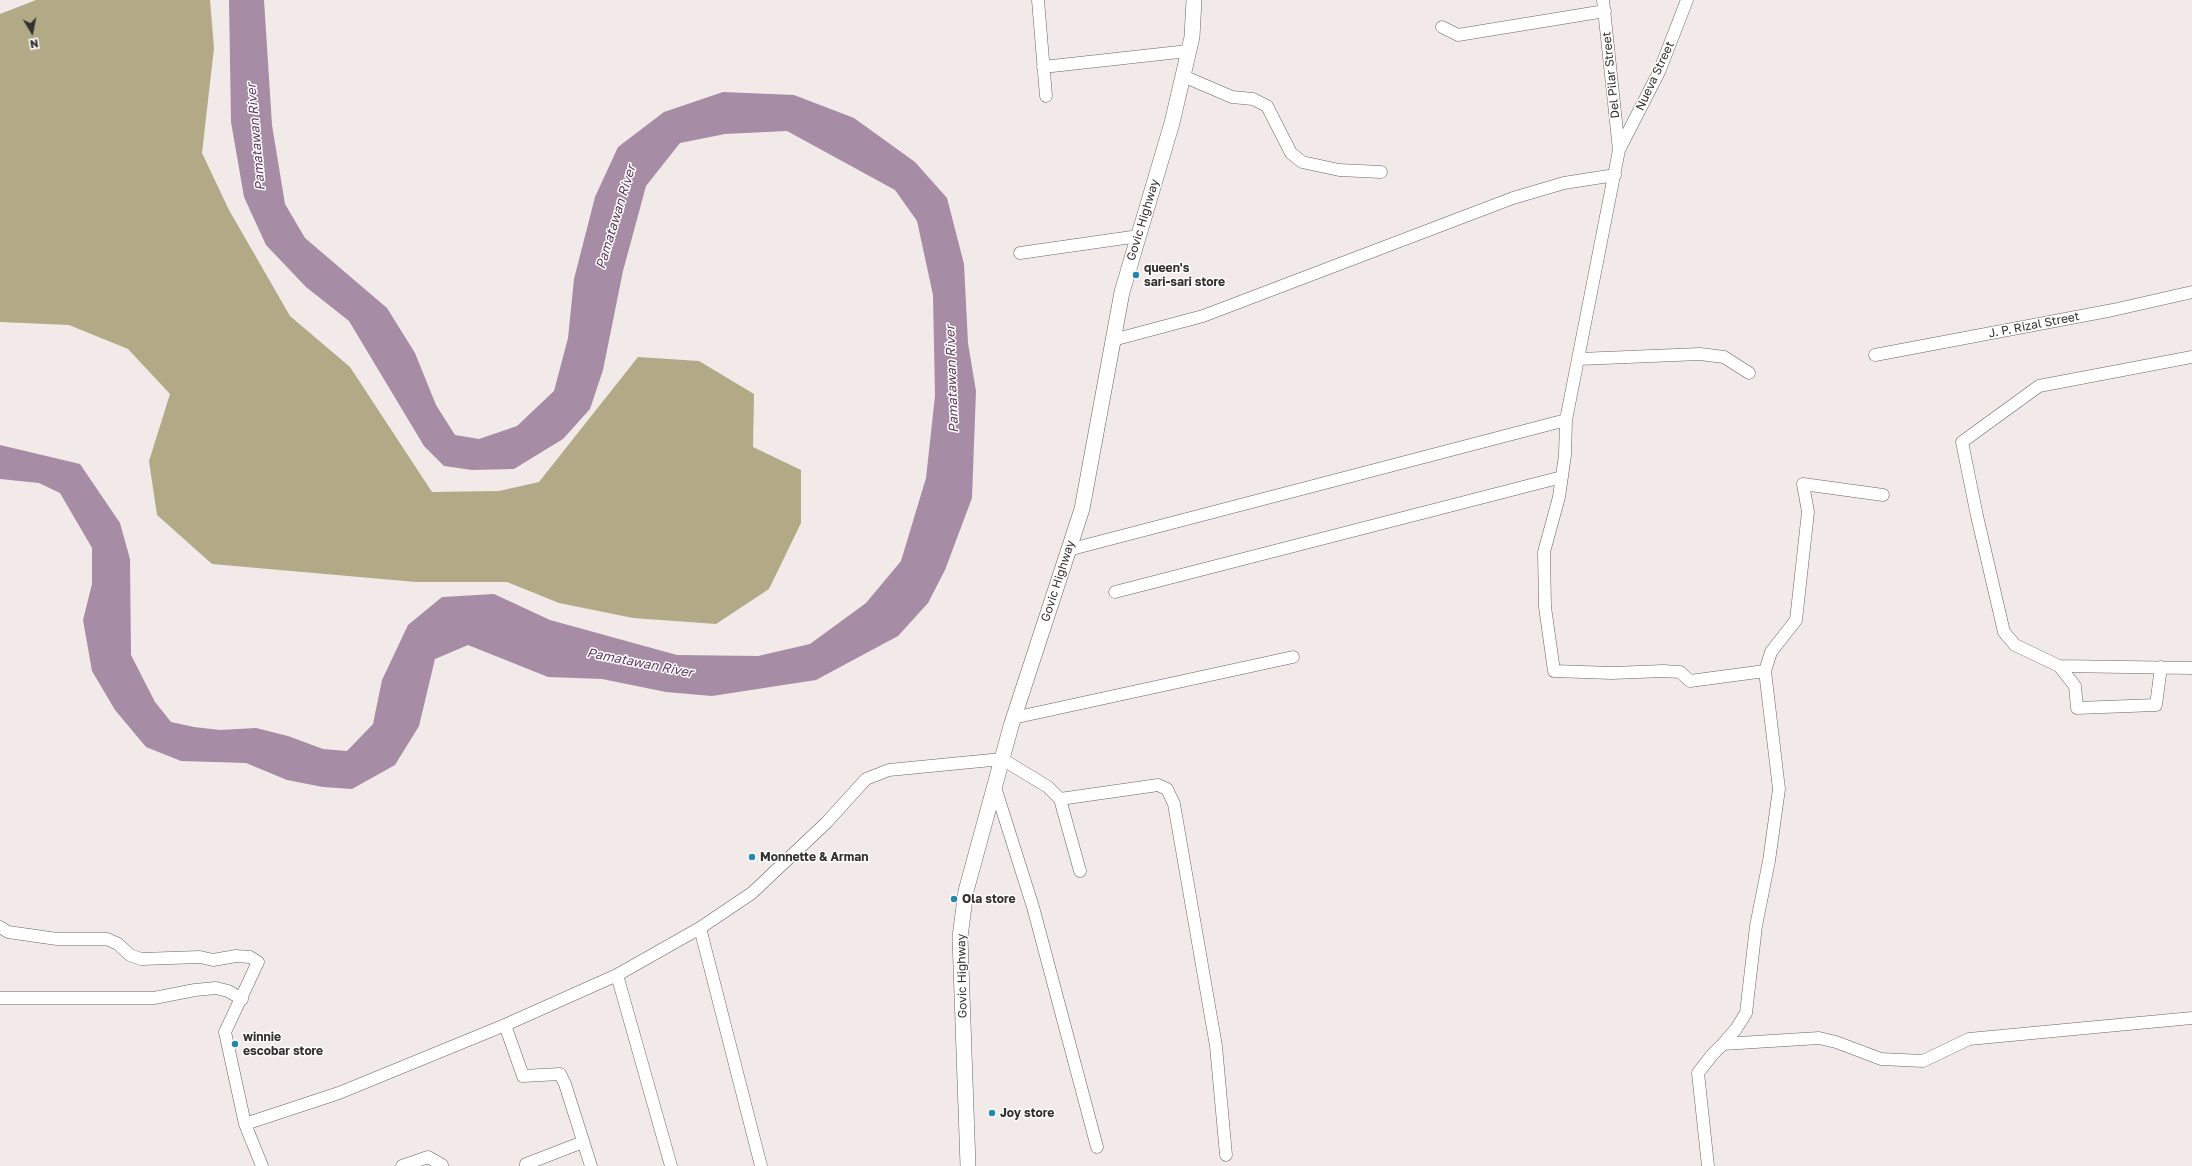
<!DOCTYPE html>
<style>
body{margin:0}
#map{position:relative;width:2192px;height:1166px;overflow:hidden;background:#f1eae8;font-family:"Golos Text",sans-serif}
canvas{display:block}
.north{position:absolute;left:12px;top:12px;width:40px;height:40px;-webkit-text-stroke:3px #fff;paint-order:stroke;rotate:170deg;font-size:11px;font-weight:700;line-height:16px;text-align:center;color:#33302f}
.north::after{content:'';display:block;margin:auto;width:14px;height:18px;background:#33302f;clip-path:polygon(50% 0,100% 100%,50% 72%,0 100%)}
</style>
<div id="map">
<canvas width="2192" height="1166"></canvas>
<div class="north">N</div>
</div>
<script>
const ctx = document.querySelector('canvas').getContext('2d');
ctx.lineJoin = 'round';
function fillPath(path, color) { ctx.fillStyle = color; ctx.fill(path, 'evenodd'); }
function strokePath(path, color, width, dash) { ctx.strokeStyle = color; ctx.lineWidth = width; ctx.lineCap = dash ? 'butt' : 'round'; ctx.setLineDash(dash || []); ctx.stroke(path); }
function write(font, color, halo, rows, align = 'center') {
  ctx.font = font + ' "Golos Text",sans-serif'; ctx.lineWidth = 3; ctx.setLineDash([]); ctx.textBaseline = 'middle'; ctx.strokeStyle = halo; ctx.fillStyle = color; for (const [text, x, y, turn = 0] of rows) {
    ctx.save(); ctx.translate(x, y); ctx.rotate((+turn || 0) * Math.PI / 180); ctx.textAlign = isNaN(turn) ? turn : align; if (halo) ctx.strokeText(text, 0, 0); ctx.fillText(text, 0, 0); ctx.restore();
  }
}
fillPath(new Path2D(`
 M36,0H210L214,48L202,153L229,210L290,316L350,367L432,492L499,491L539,482L638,357L699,361L754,394L753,447L801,470V523L769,589L716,624L633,618L559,603L507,582H416L212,564L157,515L149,461L170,394L128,349L69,325L0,322V14Z`), '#b2aa87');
fillPath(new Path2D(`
 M229,0H264L272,125L285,204L305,238L387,308L415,353L436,405L455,435L479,439L517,426L554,391L568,338L574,279L595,197L618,147L664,112L723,92L794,95L854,118L915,162L947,198L964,264L968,343L976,391L972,498L945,570L928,603L898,636L816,680L712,696L666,692L602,679L548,677L468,645L435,659L419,726L395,765L352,789L323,787L287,780L246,763L181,761L146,747L115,710L92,671L83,620L92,584V548L60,493L39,483L0,479V445L80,464L120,523L130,559L131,655L155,702L171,722L194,727L220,730L256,728L288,736L323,749L347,751L373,724L382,680L408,625L442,597L494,594L550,620L677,655L758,656L810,644L866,603L901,561L926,478L935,396L933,295L917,221L895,190L787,131L725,134L680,143L646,186L623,271L603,370L590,409L563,439L514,469L472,470L444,466L424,446L349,321L306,287L266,245L244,197L231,122Z`), '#a78ca5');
const minor = new Path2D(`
 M1038,0L1046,96
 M1442,27L1458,35L1605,11
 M1043,67L1188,51
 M1183,76L1232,97L1253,99L1267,106L1291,153L1302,162L1339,170L1381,172
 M1619,150L1659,72L1687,0
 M1020,253L1139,236
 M1113,340L1203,316L1513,198L1564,183L1615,175
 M1875,355L2113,310L2192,292
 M2192,357L2039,386L1962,442L1977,516L2004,632L2015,645L2059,666L2192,668
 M1579,359L1700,354L1724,357L1749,373
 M1566,420L1565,455L1559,497L1544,552L1545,607L1554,671L1612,673L1663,671L1680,672L1690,681L1765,671L1771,652L1796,620L1808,512L1803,484L1883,495
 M1068,550L1566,420L1619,150L1603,0
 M1115,592L1562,477
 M2059,666L2075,686L2077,708L2156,705L2161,667
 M1013,718L1293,657
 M994,784L1033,907L1097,1147
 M1060,799L1158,785L1167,789L1174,804L1216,1046L1226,1155
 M0,927L8,932L57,939H107L118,944L130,955L141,959L200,957L213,960L236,956L250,957L258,962L225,1032L245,1124L262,1166
 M700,928L761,1166
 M617,975L671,1166
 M0,998H154L195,990L216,988L228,991L242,999
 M505,1025L523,1076L560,1074L565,1084L591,1166
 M1723,1044L1736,1029L1746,1013L1756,926L1769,861L1779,789L1765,671
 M245,1124L339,1093L505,1025L617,975L700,928L752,893L827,822L866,779L889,770L1002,759L1048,787L1060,799L1080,871
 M402,1166L428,1157L442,1165
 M526,1166V1164L583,1142
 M1708,1166L1698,1073L1712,1055L1723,1044L1819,1038L1836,1042L1881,1059L1923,1061L1969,1039L2192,1018`);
const major = new Path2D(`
 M968,1166L960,937L966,891L1011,726L1082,509L1122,292L1172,123L1192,37L1194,0`);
strokePath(minor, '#6a6462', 13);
strokePath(major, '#6a6462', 16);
strokePath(minor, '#fff', 12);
strokePath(major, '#fff', 15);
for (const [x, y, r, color] of [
 [1136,275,4,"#2486b1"],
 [752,857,4,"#2486b1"],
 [954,899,4,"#2486b1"],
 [235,1044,4,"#2486b1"],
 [992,1113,4,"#2486b1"]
]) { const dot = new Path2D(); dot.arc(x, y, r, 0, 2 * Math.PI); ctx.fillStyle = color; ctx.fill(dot); strokePath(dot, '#fff', 1.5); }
write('12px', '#33302f', '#fff', [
 ["Del Pilar Street",1611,75,-96],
 ["Nueva Street",1655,76,-65],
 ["Govic Highway",1143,220,-73],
 ["J. P. Rizal Street",2034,325,-11],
 ["Govic Highway",1058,581,-72],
 ["Govic Highway",962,976,-91]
]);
write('bold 12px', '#33302f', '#fff', [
 ["queen's",1144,268],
 ["sari-sari store",1144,282],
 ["Monnette & Arman",760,857],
 ["Ola store",962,899],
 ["winnie",243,1037],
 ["escobar store",243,1051],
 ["Joy store",1000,1113]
], 'left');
write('italic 13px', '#60395e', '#fff', [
 ["Pamatawan River",256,137,-95],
 ["Pamatawan River",616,217,-73],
 ["Pamatawan River",952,379,-92],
 ["Pamatawan River",640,663,11]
]);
</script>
